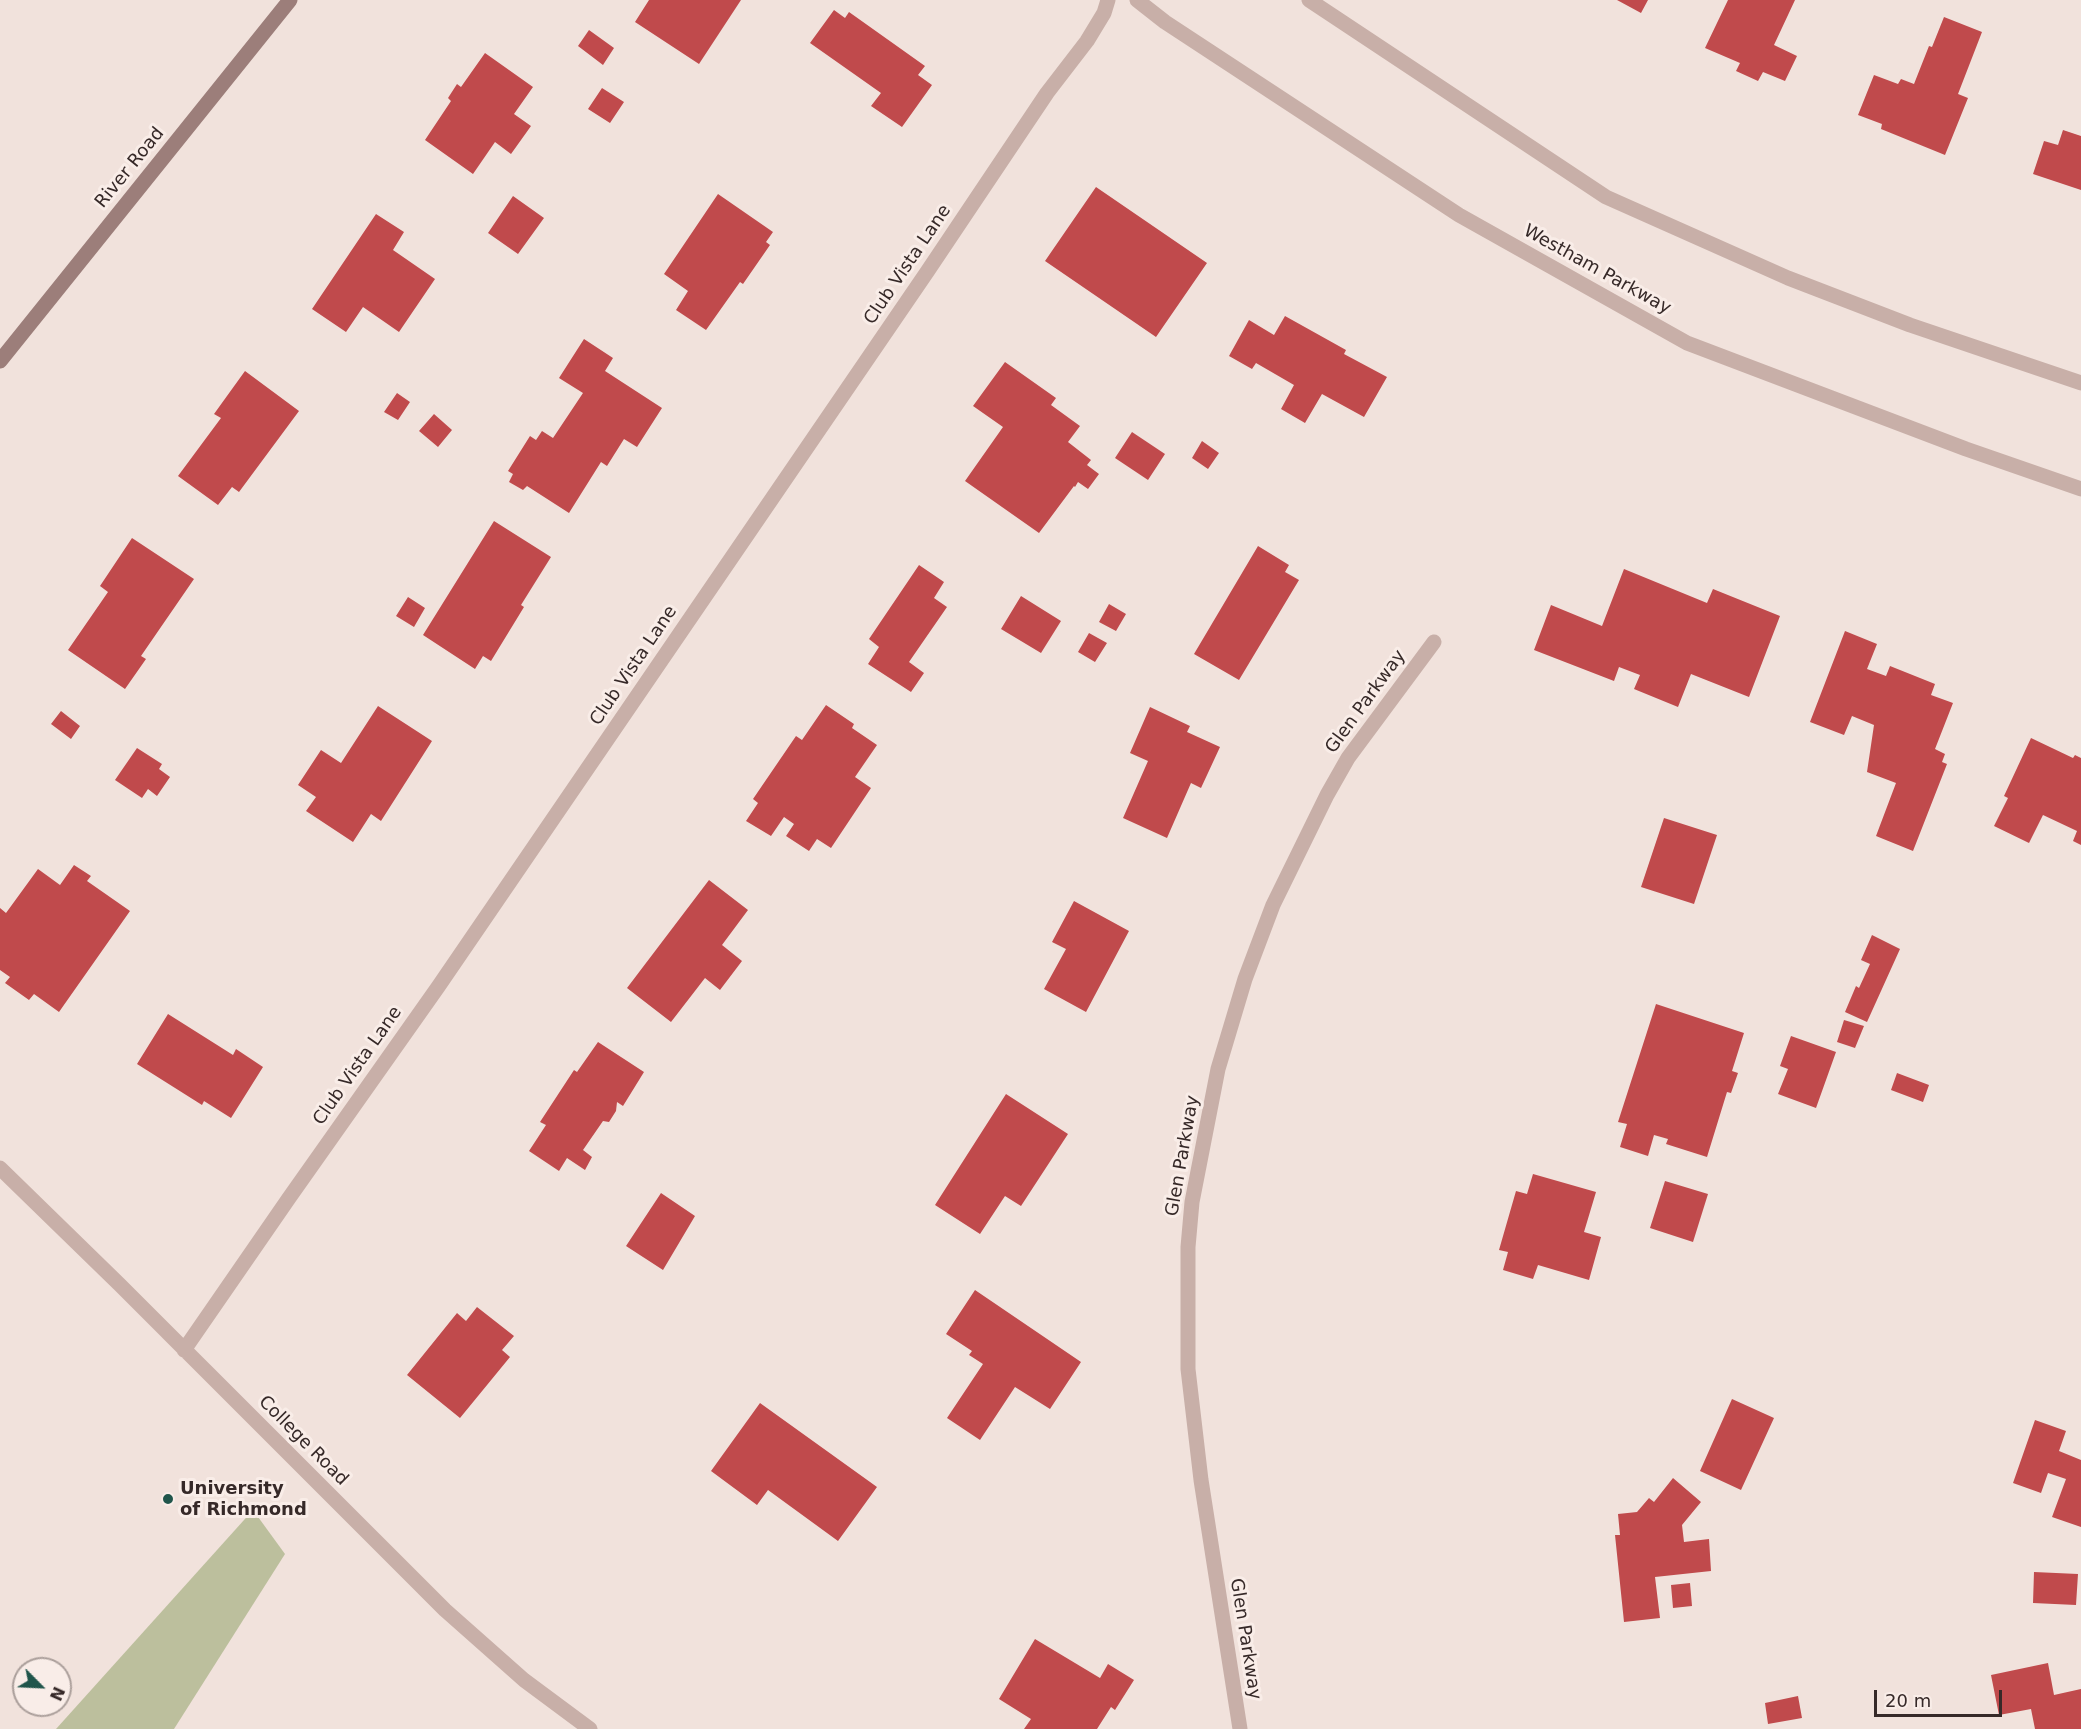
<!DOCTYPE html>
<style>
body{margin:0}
#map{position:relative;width:2081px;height:1729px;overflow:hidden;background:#f1e2dc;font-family:"DejaVu Sans",sans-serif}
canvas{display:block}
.north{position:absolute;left:12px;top:1657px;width:60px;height:60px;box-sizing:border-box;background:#f9ede8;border:2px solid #ab9f9b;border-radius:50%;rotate:114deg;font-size:16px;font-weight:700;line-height:24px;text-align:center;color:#362928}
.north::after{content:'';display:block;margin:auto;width:21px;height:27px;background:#20554b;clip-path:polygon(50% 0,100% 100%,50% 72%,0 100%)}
.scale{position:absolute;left:1874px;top:1690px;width:128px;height:27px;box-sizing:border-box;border:3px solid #362928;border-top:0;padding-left:8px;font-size:18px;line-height:21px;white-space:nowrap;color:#362928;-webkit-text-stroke:4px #f9ede8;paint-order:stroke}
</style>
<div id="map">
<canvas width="2081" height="1729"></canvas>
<div class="north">N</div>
<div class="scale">20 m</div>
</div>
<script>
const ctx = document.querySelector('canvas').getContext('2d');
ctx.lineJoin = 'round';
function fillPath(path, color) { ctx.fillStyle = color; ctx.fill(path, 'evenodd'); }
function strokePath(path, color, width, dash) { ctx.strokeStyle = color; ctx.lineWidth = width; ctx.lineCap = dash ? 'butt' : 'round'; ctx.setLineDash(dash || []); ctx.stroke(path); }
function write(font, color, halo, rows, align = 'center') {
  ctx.font = font + ' "DejaVu Sans",sans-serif'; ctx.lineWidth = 6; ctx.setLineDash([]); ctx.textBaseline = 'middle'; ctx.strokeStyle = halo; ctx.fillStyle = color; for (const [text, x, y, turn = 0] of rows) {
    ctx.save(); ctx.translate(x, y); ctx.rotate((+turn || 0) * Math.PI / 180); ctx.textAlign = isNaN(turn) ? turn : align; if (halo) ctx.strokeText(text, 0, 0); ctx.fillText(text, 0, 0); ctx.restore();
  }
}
fillPath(new Path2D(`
 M253,1510L285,1554L174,1729H56Z`), '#bcbf9d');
fillPath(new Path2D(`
 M649,0H741L699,64L635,22Z
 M1617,0H1648L1641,13Z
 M1728,0H1795L1774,45L1797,56L1785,81L1763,72L1758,81L1736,71L1740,63L1705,48Z
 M834,10L845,18L849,12L925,66L918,75L932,85L902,127L871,106L881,93L810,43Z
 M1944,17L1982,32L1958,94L1968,98L1945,155L1881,129L1882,124L1858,115L1874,75L1898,84L1901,79L1914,84L1929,46L1932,47Z
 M589,30L614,48L603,65L578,46Z
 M485,53L533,87L514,114L531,126L511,154L495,142L473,174L425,140L451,101L448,98L457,84L461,87Z
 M602,88L624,102L610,123L588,109Z
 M2063,130L2081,136V190L2033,174L2044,141L2058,145Z
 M1096,187L1207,263L1156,337L1045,261Z
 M718,194L773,232L766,242L770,245L743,284L740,282L706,330L676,310L688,291L664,274Z
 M513,196L544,218L518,254L488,233Z
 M376,214L404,232L393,250L435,279L399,332L363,307L346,332L312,309Z
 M1285,316L1346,350L1344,354L1387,377L1364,417L1322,394L1305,423L1281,409L1294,385L1256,363L1252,369L1229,356L1249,320L1274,335Z
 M584,339L613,358L605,371L662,408L637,447L624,439L607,466L601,462L569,513L527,486L523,490L509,482L513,474L508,471L530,436L536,440L542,431L553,438L583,393L559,378Z
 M1005,362L1056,398L1051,405L1080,426L1068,442L1091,460L1087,465L1099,474L1088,489L1078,482L1075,487L1074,486L1039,533L965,481L1003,427L973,406Z
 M245,371L299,411L239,492L232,487L218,505L178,476L221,418L214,414Z
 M397,393L410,402L398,420L384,412Z
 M434,414L452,430L438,447L419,431Z
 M1132,432L1165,454L1148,480L1115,458Z
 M1202,441L1219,453L1208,469L1192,458Z
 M494,521L551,557L521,605L524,607L491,661L483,656L475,669L423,635Z
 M132,538L194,579L141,656L146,659L125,689L68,650L108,592L100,586Z
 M1258,546L1289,565L1285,572L1299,580L1239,680L1194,654Z
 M919,565L944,582L934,598L947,607L909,662L924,673L911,692L868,664L879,647L869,639Z
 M1624,569L1707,603L1713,589L1780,616L1749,697L1691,674L1678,707L1634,689L1640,675L1619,667L1614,681L1534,650L1551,605L1602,626Z
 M1021,596L1061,621L1041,653L1001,629Z
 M408,597L425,608L414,627L396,616Z
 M1109,604L1126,614L1116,631L1099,622Z
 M1845,631L1877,644L1867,669L1886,676L1890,666L1935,684L1931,695L1953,703L1935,749L1945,754L1942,762L1947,764L1913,851L1876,836L1896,783L1867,772L1874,725L1852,716L1844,735L1810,722Z
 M1089,633L1107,643L1095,662L1078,652Z
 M826,705L854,724L852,728L877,745L855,777L871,788L831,848L817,839L809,851L786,836L794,824L784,817L771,836L746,821L758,803L753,799L796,736L802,740Z
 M378,706L432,741L381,821L371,814L353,842L306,811L316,797L298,785L321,750L341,763Z
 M1150,707L1190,726L1187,732L1220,747L1201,788L1191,783L1167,838L1123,818L1148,761L1130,753Z
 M61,711L80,726L71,739L51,724Z
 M2031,738L2073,758L2075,755L2081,758V845L2073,841L2077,831L2043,815L2029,843L1994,826L2008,798L2004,796Z
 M137,748L162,764L159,769L170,777L157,796L148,789L142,798L115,780Z
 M1664,818L1717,835L1694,904L1641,887Z
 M74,865L91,876L87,881L130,911L59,1012L34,994L29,1000L5,983L10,977L0,970V908L6,913L38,869L60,885Z
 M709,880L748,910L722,945L742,961L720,990L705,978L671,1022L627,988Z
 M1074,901L1129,931L1086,1012L1044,989L1066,949L1052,942Z
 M1872,935L1900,949L1867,1022L1845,1012L1856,986L1859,988L1870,964L1861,960Z
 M1656,1004L1744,1033L1732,1071L1738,1073L1731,1093L1727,1092L1707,1157L1666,1144L1668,1139L1654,1135L1648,1156L1620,1147L1627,1124L1618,1122Z
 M168,1014L233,1055L236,1049L263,1067L231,1118L204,1101L202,1105L137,1064Z
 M1844,1020L1864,1026L1855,1048L1837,1042Z
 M1791,1036L1836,1052L1816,1108L1778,1094L1788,1069L1780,1066Z
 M598,1042L644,1072L623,1106L617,1102L616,1111L609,1122L603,1121L583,1150L592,1157L585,1170L567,1158L559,1171L529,1151L546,1125L540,1122L574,1070L577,1072Z
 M1897,1073L1929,1085L1923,1102L1891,1090Z
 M1006,1094L1068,1134L1021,1206L1005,1196L980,1234L935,1205Z
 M1533,1174L1596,1192L1584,1232L1601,1237L1589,1280L1538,1265L1533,1279L1503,1270L1508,1252L1499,1250L1516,1191L1527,1194Z
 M1665,1181L1708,1194L1693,1242L1650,1228Z
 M661,1193L695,1216L663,1270L626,1246Z
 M975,1290L1081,1362L1050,1409L1015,1387L980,1440L947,1418L983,1364L969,1355L972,1351L946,1334Z
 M477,1307L514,1336L502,1350L510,1357L460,1418L407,1375L457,1313L466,1321Z
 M1732,1399L1774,1418L1741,1490L1700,1471Z
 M760,1403L877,1487L838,1541L768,1490L757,1505L711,1471Z
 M2035,1420L2066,1431L2059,1451L2081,1460V1527L2052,1517L2066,1479L2048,1473L2041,1493L2013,1483Z
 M1673,1478L1701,1502L1682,1525L1684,1542L1709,1539L1711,1571L1655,1577L1660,1618L1624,1622L1615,1535H1620L1618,1514L1637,1512L1649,1498L1654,1502Z
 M2034,1572L2078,1574L2076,1605L2033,1603Z
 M1690,1583L1692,1606L1673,1608L1671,1585Z
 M1035,1639L1100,1678L1108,1664L1134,1680L1115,1710L1111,1707L1097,1729H1024L1031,1719L999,1699Z
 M2048,1663L2054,1695L2081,1689V1729H2035L2031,1709L1999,1715L1991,1675Z
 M1798,1696L1802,1718L1768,1724L1765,1703Z`), '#c04a4c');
strokePath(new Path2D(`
 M1137,0L1165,22L1459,215L1687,343L1966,449L2081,489
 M1309,0L1606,197L1788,278L1910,325L2081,383
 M0,1168L119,1284L445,1610L524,1680L590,1729
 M184,1350L289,1198L438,987L927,272L1047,93L1087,41L1104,13L1108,0
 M1240,1729L1201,1480L1188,1369V1247L1192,1202L1218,1069L1245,979L1273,905L1327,795L1348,758L1434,642`), '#c8afa8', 15);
strokePath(new Path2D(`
 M0,361L290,0`), '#9c7e7a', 15);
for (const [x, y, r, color] of [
 [168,1499,6,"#20554b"]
]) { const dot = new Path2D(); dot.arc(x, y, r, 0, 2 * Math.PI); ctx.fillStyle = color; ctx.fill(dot); strokePath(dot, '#f9ede8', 2); }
write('18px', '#362928', '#f9ede8', [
 ["River Road",130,168,-51],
 ["Club Vista Lane",908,265,-56],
 ["Westham Parkway",1597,270,29],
 ["Club Vista Lane",634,666,-56],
 ["Glen Parkway",1366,702,-54],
 ["Club Vista Lane",358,1066,-55],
 ["Glen Parkway",1183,1156,-80],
 ["College Road",303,1441,45],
 ["Glen Parkway",1245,1639,81]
]);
write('bold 18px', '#362928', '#f9ede8', [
 ["University",180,1489],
 ["of Richmond",180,1510]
], 'left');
</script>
